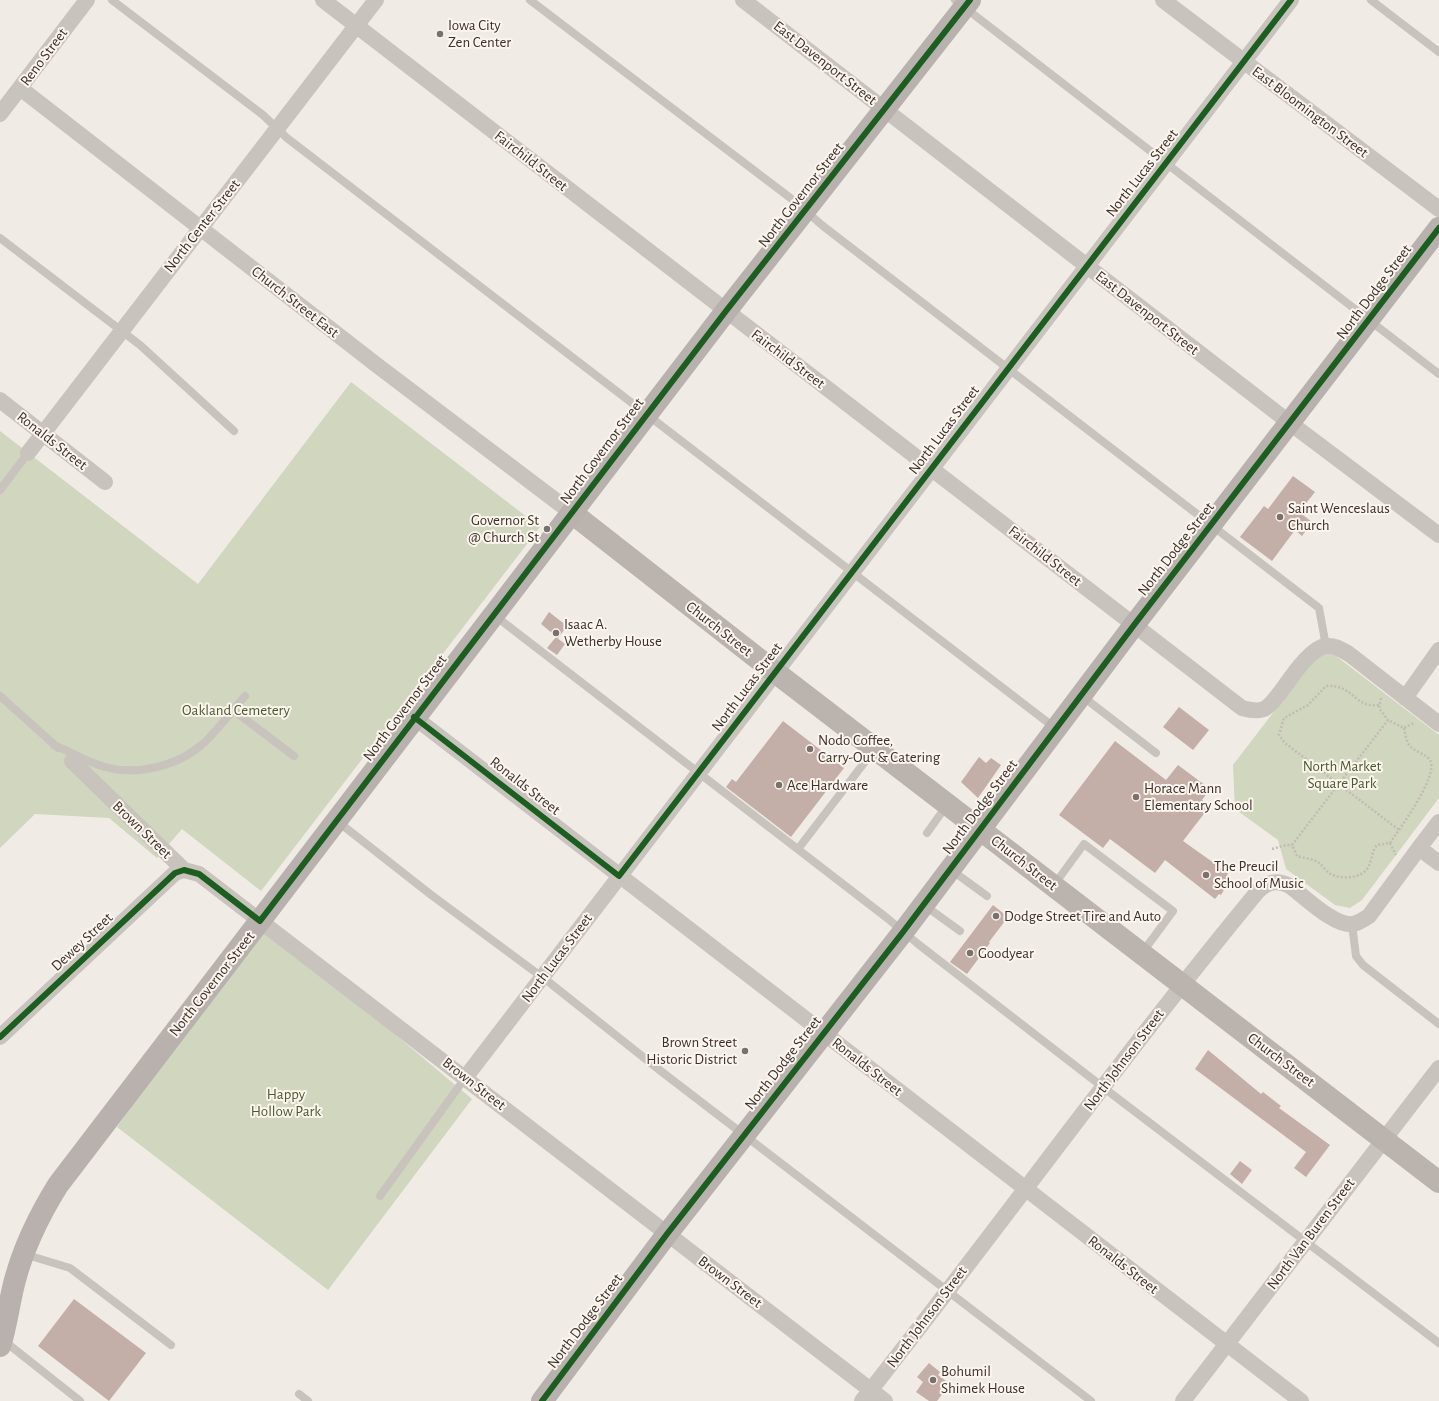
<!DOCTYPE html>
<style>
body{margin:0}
canvas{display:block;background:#f0ebe5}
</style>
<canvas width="1439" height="1401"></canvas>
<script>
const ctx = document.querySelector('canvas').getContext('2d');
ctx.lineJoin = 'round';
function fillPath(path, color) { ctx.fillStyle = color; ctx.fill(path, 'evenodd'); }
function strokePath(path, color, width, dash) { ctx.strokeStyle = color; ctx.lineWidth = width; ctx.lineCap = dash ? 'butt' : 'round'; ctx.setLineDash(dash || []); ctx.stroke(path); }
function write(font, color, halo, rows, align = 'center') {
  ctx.font = font + ' "Alegreya Sans",sans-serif'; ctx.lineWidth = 4; ctx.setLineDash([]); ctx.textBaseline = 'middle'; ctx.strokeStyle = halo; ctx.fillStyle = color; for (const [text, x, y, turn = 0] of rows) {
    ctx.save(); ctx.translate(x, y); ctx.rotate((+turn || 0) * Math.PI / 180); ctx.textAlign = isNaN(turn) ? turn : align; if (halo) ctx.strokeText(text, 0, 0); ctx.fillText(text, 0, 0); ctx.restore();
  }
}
fillPath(new Path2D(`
 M351,382L540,527L261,891L182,829L157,858L109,818L35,814L0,848V431L198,584Z
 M1325,652L1336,656L1439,735V798L1362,900L1350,908L1335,905L1286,869L1278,840L1235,809L1233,765L1315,658Z
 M260,921L472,1099L328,1290L117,1127Z`), '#d1d6bf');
fillPath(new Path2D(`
 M1293,476L1315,492L1299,512L1312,522L1302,536L1295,530L1272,561L1240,537L1264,506L1268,509Z
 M549,612L567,626L558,638L541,624Z
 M556,637L565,644L557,655L547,648Z
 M1179,707L1209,730L1193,750L1163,727Z
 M783,721L844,768L791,837L726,787L732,779L736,782Z
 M1115,741L1166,780L1178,765L1210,789L1202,800L1210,806L1183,841L1228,873L1227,875L1231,878L1221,895L1219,894L1215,899L1165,860L1155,873L1110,839L1103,848L1059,815Z
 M979,757L986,763L991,758L1001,765L978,798L961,782Z
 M993,905L1008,917L989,942L990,943L967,974L950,962Z
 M1208,1050L1261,1094L1263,1092L1281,1106L1279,1108L1330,1145L1306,1177L1294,1168L1306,1152L1195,1069Z
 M1240,1161L1252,1170L1242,1184L1230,1174Z
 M74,1299L146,1353L109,1401L38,1346Z
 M929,1363L940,1372L938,1375L950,1384L937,1401H929L916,1392L923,1382L917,1377Z`), '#c3afa7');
strokePath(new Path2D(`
 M1381,698L1379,708L1388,720
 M1379,705C1353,708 1354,684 1326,686L1308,705L1284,718L1279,735L1285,743L1399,830
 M1404,728C1405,733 1406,739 1408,743C1412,752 1424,752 1430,760C1439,776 1400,828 1390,843L1377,845C1370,853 1373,865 1364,872C1356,879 1338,879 1329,873C1325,870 1322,865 1318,862C1313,859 1303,858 1297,856L1292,845L1388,720L1404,728L1414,723
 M1390,843L1396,855
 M1272,849L1286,845H1292`), '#c2bbb6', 2.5, [2, 2]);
strokePath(new Path2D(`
 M112,0L263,115L287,138L1055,728
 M530,0L793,200L823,226L1319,608L1326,646
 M955,0L1439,374
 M1371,0L1439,52
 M0,238L140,345L234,431
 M0,490L28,453
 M494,615L887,918L918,944L1104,1088L1439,1343
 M0,696L58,748
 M1082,696L1156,753
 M233,710L294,756
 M54,745C71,752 87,762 105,767C138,776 179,766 205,742C219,728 232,711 245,696
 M337,821L430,894L550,983L662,1072L1091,1401
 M927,833L947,805
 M798,849L874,750
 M950,869L987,896
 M1054,885L1084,844L1173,911L1142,953
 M924,905L960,931
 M1352,924L1356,956L1363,965L1439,1024
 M380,1196L465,1078
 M24,1254L70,1268L171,1345
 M3,1340L80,1401
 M299,1394L308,1401`), '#c9c3be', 8);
strokePath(new Path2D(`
 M323,0L1242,708C1249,710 1257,712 1264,709C1270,706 1275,699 1279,694C1289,681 1309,648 1326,646C1335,645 1342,650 1349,654L1439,724
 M743,0L1290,423L1439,535
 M1163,0L1439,209
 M20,88L378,366L572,513
 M0,114L87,0
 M0,400L105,482
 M28,453L376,0
 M1405,698L1439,650
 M414,717L1301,1401
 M72,761L184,870
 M1439,822L1419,848L1439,863
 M0,1037L175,873L184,870L199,874L885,1401
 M465,1078L1291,0
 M862,1401C996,1232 1121,1057 1258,891C1268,882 1277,879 1290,886C1305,897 1335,927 1353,924C1359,923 1364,919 1369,916L1419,848
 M1183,1401L1439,1068`), '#c9c3be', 16);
strokePath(new Path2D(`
 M572,513L775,672L1439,1182`), '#bab3ae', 22);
strokePath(new Path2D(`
 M0,1346C7,1324 9,1302 15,1280C24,1246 40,1214 58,1185L726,311L970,0
 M542,1401L667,1234L903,932L1134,625L1439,228`), '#b8b1ad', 22);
strokePath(new Path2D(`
 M414,717L619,876L1291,0
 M0,1037L175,873L184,870L199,874L260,921L726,311L970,0
 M542,1401L667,1234L903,932L1134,625L1439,228`), '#1b5e20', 6);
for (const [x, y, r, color] of [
 [440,34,4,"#7a716c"],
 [1280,517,4,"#7a716c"],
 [547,529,4,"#7a716c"],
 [556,633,4,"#7a716c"],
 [810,749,4,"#7a716c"],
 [779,785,4,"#7a716c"],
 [1136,797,4,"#7a716c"],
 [1206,875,4,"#7a716c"],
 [996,916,4,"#7a716c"],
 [970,953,4,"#7a716c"],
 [745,1051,4,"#7a716c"],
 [933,1380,4,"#7a716c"]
]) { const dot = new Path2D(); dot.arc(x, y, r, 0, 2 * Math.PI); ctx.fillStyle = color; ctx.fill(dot); strokePath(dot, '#fbf5ee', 1.5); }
write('15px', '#3b302b', '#fbf5ee', [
 ["Iowa City",448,25],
 ["Zen Center",448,42],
 ["Saint Wenceslaus",1288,508],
 ["Church",1288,525],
 ["Governor St",539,520,"right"],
 ["@ Church St",539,537,"right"],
 ["Isaac A.",564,624],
 ["Wetherby House",564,641],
 ["Nodo Coffee,",818,740],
 ["Carry-Out & Catering",818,757],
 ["Ace Hardware",787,785],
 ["Horace Mann",1144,788],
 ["Elementary School",1144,805],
 ["The Preucil",1214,866],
 ["School of Music",1214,883],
 ["Dodge Street Tire and Auto",1004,916],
 ["Goodyear",978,953],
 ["Brown Street",737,1042,"right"],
 ["Historic District",737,1059,"right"],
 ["Bohumil",941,1371],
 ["Shimek House",941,1388]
], 'left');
write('15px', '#3b302b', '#fbf5ee', [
 ["Reno Street",44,57,-53],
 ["East Davenport Street",825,63,38],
 ["East Bloomington Street",1310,112,37],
 ["Fairchild Street",531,161,38],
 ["North Lucas Street",1142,173,-52],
 ["North Governor Street",801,195,-52],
 ["North Center Street",202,226,-52],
 ["North Dodge Street",1374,292,-53],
 ["Church Street East",295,302,38],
 ["East Davenport Street",1147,313,38],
 ["Fairchild Street",788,359,37],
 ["North Lucas Street",944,430,-53],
 ["Ronalds Street",52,441,38],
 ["North Governor Street",602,451,-53],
 ["North Dodge Street",1176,549,-52],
 ["Fairchild Street",1045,556,38],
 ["Church Street",719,629,38],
 ["North Lucas Street",747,687,-53],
 ["North Governor Street",405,708,-53],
 ["Ronalds Street",525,786,38],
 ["North Dodge Street",980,807,-53],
 ["Brown Street",142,830,44],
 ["Church Street",1024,863,38],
 ["Dewey Street",82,942,-43],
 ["North Lucas Street",557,958,-53],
 ["North Governor Street",212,984,-52],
 ["North Johnson Street",1124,1060,-53],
 ["Church Street",1281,1060,37],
 ["North Dodge Street",783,1063,-52],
 ["Ronalds Street",867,1067,38],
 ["Brown Street",474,1084,38],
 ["North Van Buren Street",1311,1234,-53],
 ["Ronalds Street",1123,1265,38],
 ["Brown Street",730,1282,37],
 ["North Johnson Street",927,1317,-53],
 ["North Dodge Street",585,1321,-53]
]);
write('15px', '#4a5a2e', '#fbf5ee', [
 ["Oakland Cemetery",236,710],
 ["North Market",1342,766],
 ["Square Park",1342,783],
 ["Happy",286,1094],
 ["Hollow Park",286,1111]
]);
</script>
